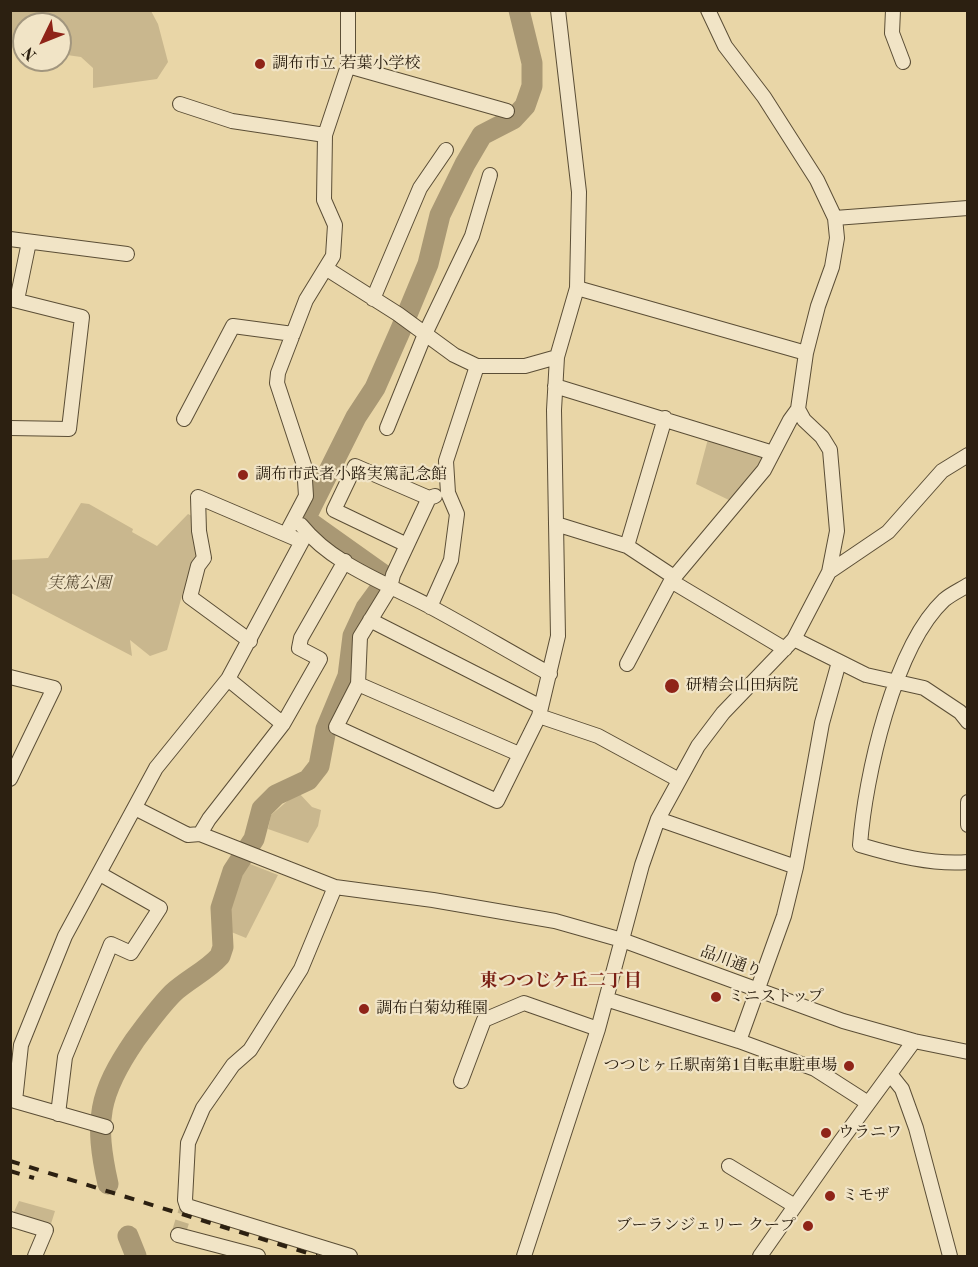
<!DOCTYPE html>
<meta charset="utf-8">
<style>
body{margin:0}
#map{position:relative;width:978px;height:1267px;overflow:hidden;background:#e9d6a7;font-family:"Old Standard TT",serif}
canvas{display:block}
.frame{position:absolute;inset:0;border:12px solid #2c2011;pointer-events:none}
.north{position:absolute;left:12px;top:12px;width:60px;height:60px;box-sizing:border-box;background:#f1e4c6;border:2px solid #a2967e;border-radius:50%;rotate:227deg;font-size:16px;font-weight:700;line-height:24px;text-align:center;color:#2c2011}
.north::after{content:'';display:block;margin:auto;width:21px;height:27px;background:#8f2418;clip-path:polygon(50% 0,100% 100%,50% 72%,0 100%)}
</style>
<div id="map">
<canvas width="978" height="1267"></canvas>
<div class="frame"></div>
<div class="north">N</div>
</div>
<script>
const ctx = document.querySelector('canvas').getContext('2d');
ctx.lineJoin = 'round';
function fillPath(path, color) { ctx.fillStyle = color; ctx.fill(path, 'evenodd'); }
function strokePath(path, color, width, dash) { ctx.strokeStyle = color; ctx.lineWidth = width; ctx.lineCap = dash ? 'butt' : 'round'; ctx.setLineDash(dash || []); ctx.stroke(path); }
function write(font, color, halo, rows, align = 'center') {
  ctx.font = font + ' "Old Standard TT","Noto Serif JP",serif'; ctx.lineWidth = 4.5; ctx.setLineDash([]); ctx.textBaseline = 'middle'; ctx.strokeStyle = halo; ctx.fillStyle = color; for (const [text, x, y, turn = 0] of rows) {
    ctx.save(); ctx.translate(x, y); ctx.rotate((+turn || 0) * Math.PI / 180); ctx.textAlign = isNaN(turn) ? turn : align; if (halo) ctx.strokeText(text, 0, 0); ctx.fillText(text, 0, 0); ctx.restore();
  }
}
fillPath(new Path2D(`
 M11,10L151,11L158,24L168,62L157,79L93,88V68L81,57L60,54V24H24V48L17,47L11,36Z
 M708,439L767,459L733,502L696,484Z
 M81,503L89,504L133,529L132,532L157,546L188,514L194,517L200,557L183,592L167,650L150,656L130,640L132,656L11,593V560L48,558Z
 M298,792L312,807L321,810L318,826L308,843L268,829L271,815Z
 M245,862L278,875L246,938L224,929L233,883Z
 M19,1201L55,1211L50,1227L12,1216Z`), '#c9b78e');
strokePath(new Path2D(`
 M108,1184C94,1121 98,1094 135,1040C147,1024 159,1007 173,993C187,980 208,970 220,956L223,947L221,908L233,871L254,839L262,809L276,795L308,780L319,766L326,729L348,676L353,636L366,608L388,578L305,519L356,417L375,388L401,329L428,264L440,215L465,164L482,135L513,119L525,106L532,86V63L519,10
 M128,1236L136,1256`), '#a99874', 21);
strokePath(new Path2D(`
 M178,1235L187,1206`), '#c3b289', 14, [14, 7]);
const minor = new Path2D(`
 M893,10L892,33L903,62
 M348,66L507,111
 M180,104L232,121L325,135
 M835,218L968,208
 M10,239L127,254
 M327,269L398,314L454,355L477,366H525L557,357
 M577,288L806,353
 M10,299L82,317L69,429L10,428
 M373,299L420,188L446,150
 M17,300L29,242
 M555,386L773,453
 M184,419L233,326L293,334
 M387,428L425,334L472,236L490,175
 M429,498L393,575L390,588L360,637L358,684L336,727L497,801L539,716L558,636L554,410L557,357L577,288L579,192L558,10
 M556,524L627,546L674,577
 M301,525C333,565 386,583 429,606C470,628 510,652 550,674
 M286,534L306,496L304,465L277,383L278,373L306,300L333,256L335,225L324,200L325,135L348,66V10
 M407,545L334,510L355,466L429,498L435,496
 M627,546L665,418
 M829,572L888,532L942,471L968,455
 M671,581L785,649
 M968,585C960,590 951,594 944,600C894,647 865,777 860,845C894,855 932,865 968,862
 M430,607L451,560L457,514L448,493L446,461L477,366
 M370,620L541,707
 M794,639L866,675L924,688L960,712L968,722
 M250,641L190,597L198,566L204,558L199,531L198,497L294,538
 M627,664L671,581L764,470L790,420L798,409L806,353L818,306L832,267L837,238L835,218L817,180L764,97L725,46L708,10
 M10,677L54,688L10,779
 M228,679L283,724
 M358,684L519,754
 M539,716L598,736L679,780
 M968,802V825
 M135,808L188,835L200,834L335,887L433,900L555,921L622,940L843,1021L914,1041L968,1052
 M658,819L796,867
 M200,834L209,819L283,724L320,659L299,648L301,638L345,561
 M335,887L301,969L250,1050L233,1065L203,1108L188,1143L185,1200L187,1206L350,1256
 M606,999L739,1041L815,1069L868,1103
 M739,1041L784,916L796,867L822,723L839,662
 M890,1074L902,1089L916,1128L950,1256
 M461,1081L484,1020L524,1003L598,1029
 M58,1114L65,1057L111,944L131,953L160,908L100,874
 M106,1127L15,1101L21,1045L65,936L156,768L228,679L307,532
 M729,1166L795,1206
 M10,1219L46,1230L35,1256
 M178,1235L258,1256
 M524,1256L598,1029L642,865L658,819L698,746L723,713L794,639L829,572L837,531L830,450L822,437L804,420L798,409
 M760,1256L840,1142L914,1041`);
strokePath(minor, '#5b4e36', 16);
strokePath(minor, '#f1e4c6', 14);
strokePath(new Path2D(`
 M10,1161L317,1256
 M10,1171L34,1178`), '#2c2011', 4, [10, 10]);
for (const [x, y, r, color] of [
 [260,64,6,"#8f2418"],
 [243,475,6,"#8f2418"],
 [672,686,8,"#8f2418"],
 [716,997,6,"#8f2418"],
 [364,1009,6,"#8f2418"],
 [849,1066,6,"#8f2418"],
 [826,1133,6,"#8f2418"],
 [830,1196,6,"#8f2418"],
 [808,1226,6,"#8f2418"]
]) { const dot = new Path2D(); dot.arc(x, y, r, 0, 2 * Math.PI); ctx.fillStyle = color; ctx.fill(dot); strokePath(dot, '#f1e4c6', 2); }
write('16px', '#2c2011', '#f1e4c6', [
 ["調布市立 若葉小学校",272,64],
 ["調布市武者小路実篤記念館",255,475],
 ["研精会山田病院",686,686],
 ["ミニストップ",728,997],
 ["調布白菊幼稚園",376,1009],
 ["つつじヶ丘駅南第1自転車駐車場",837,1066,"right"],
 ["ウラニワ",838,1133],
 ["ミモザ",842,1196],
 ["ブーランジェリー クープ",796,1226,"right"]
], 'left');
write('italic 16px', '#5b4d36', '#f1e4c6', [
 ["実篤公園",79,584]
]);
write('16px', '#2c2011', '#f1e4c6', [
 ["品川通り",731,962,20]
]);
write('bold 18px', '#7a1f14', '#f1e4c6', [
 ["東つつじケ丘二丁目",561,981]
]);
</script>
